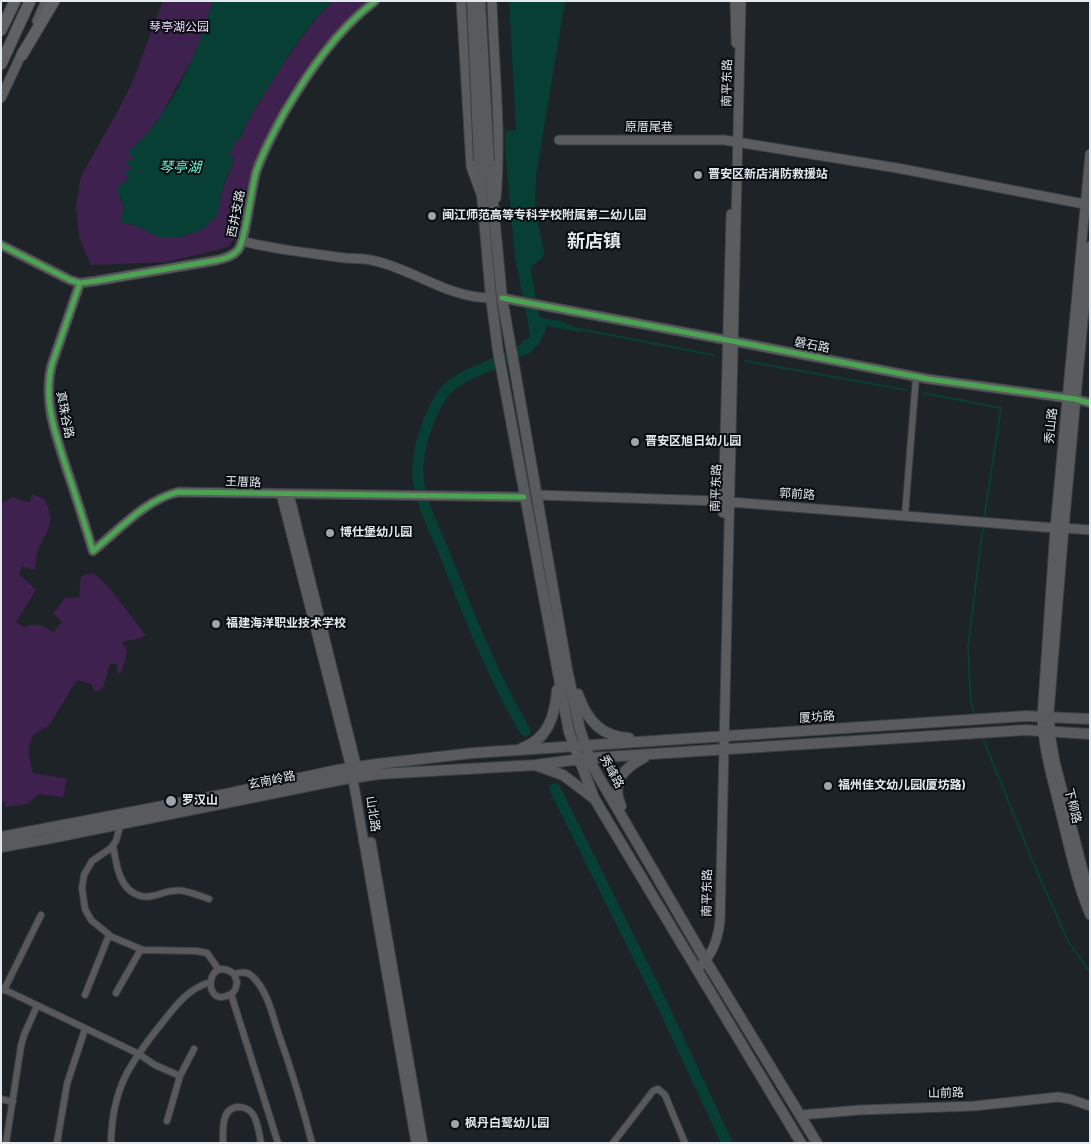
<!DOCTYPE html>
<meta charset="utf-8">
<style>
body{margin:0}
#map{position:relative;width:1091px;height:1144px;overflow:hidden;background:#1e2327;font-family:"Titillium Web",sans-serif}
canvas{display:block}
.frame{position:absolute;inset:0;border:2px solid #e3eaef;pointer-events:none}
</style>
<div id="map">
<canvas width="1091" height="1144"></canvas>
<div class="frame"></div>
</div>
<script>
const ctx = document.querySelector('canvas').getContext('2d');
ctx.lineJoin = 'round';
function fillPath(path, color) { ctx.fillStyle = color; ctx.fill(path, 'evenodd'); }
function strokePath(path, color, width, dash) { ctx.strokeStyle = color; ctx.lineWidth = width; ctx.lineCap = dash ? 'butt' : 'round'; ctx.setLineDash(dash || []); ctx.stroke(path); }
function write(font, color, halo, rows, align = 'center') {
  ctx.font = font + ' "Titillium Web","Noto Sans SC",sans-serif'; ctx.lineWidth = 4; ctx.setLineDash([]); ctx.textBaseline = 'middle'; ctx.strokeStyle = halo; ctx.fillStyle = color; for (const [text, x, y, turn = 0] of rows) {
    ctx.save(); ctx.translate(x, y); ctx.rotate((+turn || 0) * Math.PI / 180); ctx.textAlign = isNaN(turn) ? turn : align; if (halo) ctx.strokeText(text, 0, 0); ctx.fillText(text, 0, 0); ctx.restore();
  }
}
fillPath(new Path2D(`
 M163,1H213L204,30L193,57L160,117L139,143L134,159L126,162L132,169L130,179L123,183L120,200L124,206L121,222L137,226L158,237H181L203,229L220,197L234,159L229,156L236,139L240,141C244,123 258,105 267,89C287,58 306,28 332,1H367L320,48L286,98L263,144L249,177L235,238L228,247L167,262L91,265L79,237L76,205L81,176L120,107L132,83Z
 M32,494L44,499C58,526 46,527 38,551C36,556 36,564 35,570L22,566L19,574L36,590L16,622L24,627C36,623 44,624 53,633L62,622L53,614L65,598L79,597L81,576L92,573C105,579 135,622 146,635L141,638L122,642L127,651L121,673H117V664H110L103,688L95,692L91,684L77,680L48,727C24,734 27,753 33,773L67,779L63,797L39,794L27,804L5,807L4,801H1V501L3,502L12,497L30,503Z`), '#3f214f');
fillPath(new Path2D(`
 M213,1H332C305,28 285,60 265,93C256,107 244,124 240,141L236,140L229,156L234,159L223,187L217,216L203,229L181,237H158L137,226L120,222L124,206L117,191L119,186L129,179L124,172L132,169L125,162L134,159L128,152C170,118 198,52 213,1Z
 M509,1H565L536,177L535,209L544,252L543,257L532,266L531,271L539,315L542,318L560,321L579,329L580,332L547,326C543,337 537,350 525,355L522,341L530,337L529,328L515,257L505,149V131L516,130Z`), '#073f34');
strokePath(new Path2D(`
 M579,329L713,355
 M745,361L907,390
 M923,393L1001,408L984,519
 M975,715L971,703L968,647L983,526
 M982,736L1033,862L1068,941L1090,972`), '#073f34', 2);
strokePath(new Path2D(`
 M524,349C511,355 499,362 486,367C472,373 458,378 447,389C430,408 417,448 418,474C419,500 434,528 444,552C468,614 492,674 525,731
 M555,789L664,1008L727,1143`), '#073f34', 11);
const street = new Path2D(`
 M905,515L916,377
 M119,830L116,841L111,848L92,861L84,875L82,888L85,909L91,920L112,937L143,950L196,951L207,953L219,970
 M113,845C116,863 119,891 141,896C151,899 162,892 172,891C185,889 197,895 209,899
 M234,974L237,982C236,988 235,993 229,995C202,1008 206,953 234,974C240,972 247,971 252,976C267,990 272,1013 278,1032C291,1068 302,1105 312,1143
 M1,988L137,1053L155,1065L180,1076
 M4,990L41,915
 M116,993L141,949
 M231,994L278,1143
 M85,995L109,935
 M1,1099L13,1102
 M167,1121L180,1076L194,1049
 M6,1143L21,1046L24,1035L37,1006
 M57,1143L67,1084L85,1029
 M111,1143C112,1089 129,1064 162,1023C176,1005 188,989 210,982
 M223,1143C223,1130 221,1108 238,1107C244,1107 248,1108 252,1113C258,1120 259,1134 261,1143
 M613,1143L653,1091L658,1089L665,1095L685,1143`);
const secondary = new Path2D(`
 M461,1L471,167L481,194
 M492,1C494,67 502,133 496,198
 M735,1L736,43
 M37,21L46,1
 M1,98L23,51
 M559,140H724L897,168L1084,204L1090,202
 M1090,154L1055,528L1042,717C1043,751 1054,785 1062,819C1070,851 1077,884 1090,915
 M242,241C276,250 310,253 345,258C355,259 365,258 375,261C415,270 448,298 491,298
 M1,245L70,280L80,283L96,281L218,260C226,258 233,256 238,250C246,239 251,189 256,172C263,151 274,132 284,113C309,71 336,31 375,1
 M1090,246L1064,528L1049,713L1051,739L1055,762L1090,897
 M80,283L52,364C42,402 57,438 68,473C77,499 85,525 93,551C119,530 145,500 178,492L524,497
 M502,298L748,344L928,379L1075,399L1090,403
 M281,494L351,768L416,1143
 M289,494L357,768
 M537,495L718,501L1055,528
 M723,513L731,214
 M1064,528L1090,530
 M371,842L423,1143
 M697,969C712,957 718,939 720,921L741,1
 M801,1115L860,1110L974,1106L1058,1097L1070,1099L1090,1106`);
const primary = new Path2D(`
 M479,161L491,298L498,351L569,732L594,798L801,1143
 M489,161L502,298L514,365L567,669L580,730L593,767L706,961L817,1143
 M578,694C586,719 601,737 629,738
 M522,748C548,739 555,716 557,690
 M538,766L563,775L592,797
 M621,806C610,781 624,768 645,757
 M1,837L221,795L337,770L377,764L473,753L1026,716L1090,719
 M1,847L46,839L339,780L379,774L535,765L589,758L1025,730L1090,734`);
const highway = new Path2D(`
 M1,30L15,1
 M22,55L54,1
 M1,64L30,1`);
strokePath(street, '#3a3f42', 8);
strokePath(secondary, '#3a3f42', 11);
strokePath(primary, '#3a3f42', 12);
strokePath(highway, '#3a3f42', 13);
strokePath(street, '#59595c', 6);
strokePath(secondary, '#5a5c5e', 9);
strokePath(primary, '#595a5e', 10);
strokePath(highway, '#5f6164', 11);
const primaryBridge = new Path2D(`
 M472,1L479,161
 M480,1L489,161`);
strokePath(primaryBridge, '#3a3f42', 12, []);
strokePath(primaryBridge, '#595a5e', 10);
strokePath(new Path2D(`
 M1,245L70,280L80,283L96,281L218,260C226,258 233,256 238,250C246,239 251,189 256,172C263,151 274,132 284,113C309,71 336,31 375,1
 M80,283L52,364C42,402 57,438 68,473C77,499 85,525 93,551C119,530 145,500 178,492L524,497
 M502,298L748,344L928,379L1075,399L1090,403`), '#4ca352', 5);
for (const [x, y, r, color] of [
 [698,175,5,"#9ea4a9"],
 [432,216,5,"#9ea4a9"],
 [635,442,5,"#9ea4a9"],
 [330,533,5,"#9ea4a9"],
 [216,624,5,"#9ea4a9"],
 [828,786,5,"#9ea4a9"],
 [171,801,6,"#9ea4a9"],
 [455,1124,5,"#9ea4a9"]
]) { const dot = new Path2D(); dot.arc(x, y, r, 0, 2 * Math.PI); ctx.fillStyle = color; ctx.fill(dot); strokePath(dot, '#080c10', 2); }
write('12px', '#f0d9fc', '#080c10', [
 ["琴亭湖公园",179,28]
]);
write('12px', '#e3eaef', '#080c10', [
 ["南平东路",728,83,-89],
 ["原厝尾巷",649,128],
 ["西井支路",237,214,-79],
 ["磐石路",812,346,11],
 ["真珠谷路",64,415,79],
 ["秀山路",1052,426,-84],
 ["王厝路",243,483,2],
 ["南平东路",717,488,-88],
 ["郭前路",797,495,4],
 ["厦坊路",817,718,-4],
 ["秀峰路",611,772,61],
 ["玄南岭路",272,781,-11],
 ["下柳路",1072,806,76],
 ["山北路",372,814,81],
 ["南平东路",708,893,-89],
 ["山前路",946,1094,-1]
]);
write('bold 12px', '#e3eaef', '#080c10', [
 ["晋安区新店消防救援站",708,175],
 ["闽江师范高等专科学校附属第二幼儿园",442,216],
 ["晋安区旭日幼儿园",645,442],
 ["博仕堡幼儿园",340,533],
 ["福建海洋职业技术学校",226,624],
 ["福州佳文幼儿园(厦坊路)",838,786],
 ["罗汉山",182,801],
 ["枫丹白鹭幼儿园",465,1124]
], 'left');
write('italic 14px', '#6af7d4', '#080c10', [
 ["琴亭湖",180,169]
]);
write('bold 18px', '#e3eaef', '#080c10', [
 ["新店镇",594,243]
]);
</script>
